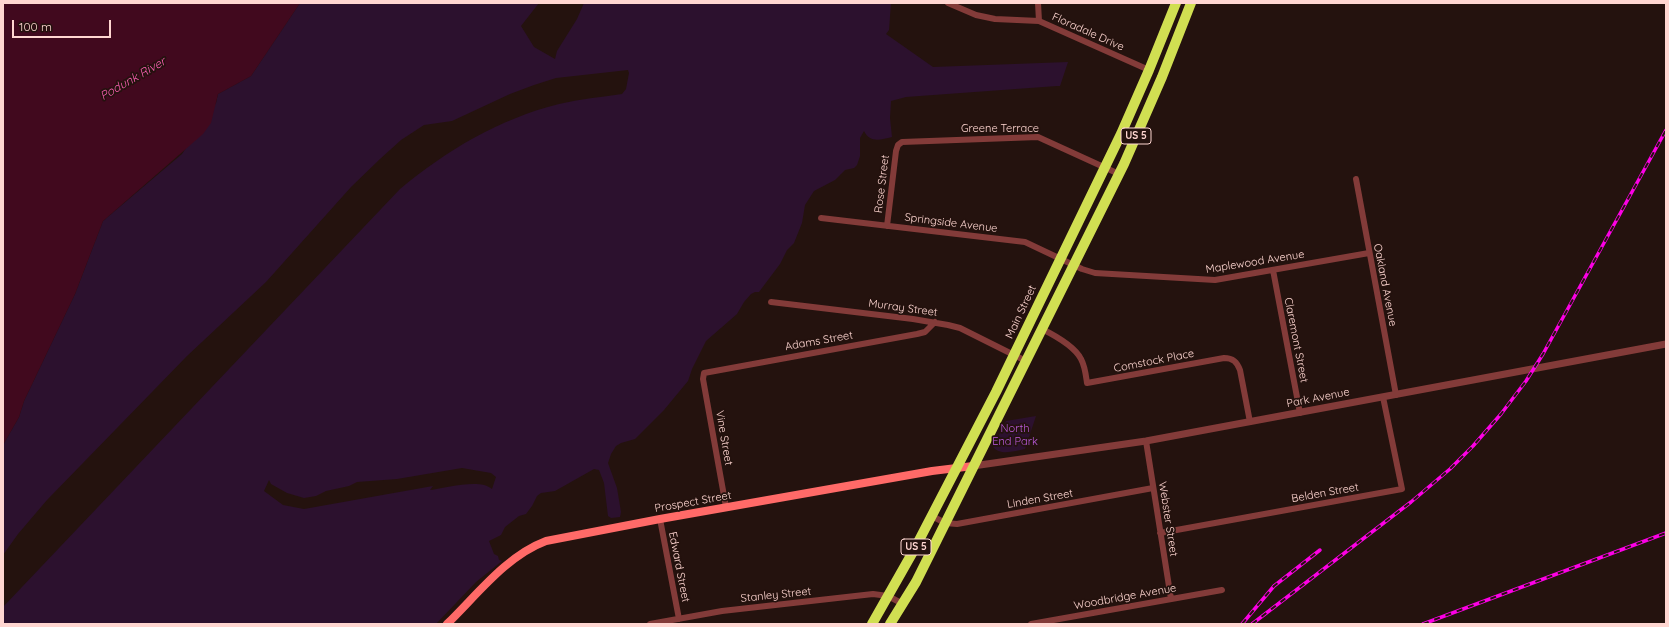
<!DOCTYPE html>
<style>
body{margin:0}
#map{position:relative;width:1669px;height:627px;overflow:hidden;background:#24120e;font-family:Quicksand,sans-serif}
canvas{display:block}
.frame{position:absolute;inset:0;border:4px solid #ffd6d1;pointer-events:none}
.scale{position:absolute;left:12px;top:20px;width:99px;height:18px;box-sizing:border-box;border:2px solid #ffd6d1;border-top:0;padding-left:5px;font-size:12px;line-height:14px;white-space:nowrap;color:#ffd6d1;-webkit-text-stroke:3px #24120e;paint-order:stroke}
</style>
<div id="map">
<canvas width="1669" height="627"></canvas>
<div class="frame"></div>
<div class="scale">100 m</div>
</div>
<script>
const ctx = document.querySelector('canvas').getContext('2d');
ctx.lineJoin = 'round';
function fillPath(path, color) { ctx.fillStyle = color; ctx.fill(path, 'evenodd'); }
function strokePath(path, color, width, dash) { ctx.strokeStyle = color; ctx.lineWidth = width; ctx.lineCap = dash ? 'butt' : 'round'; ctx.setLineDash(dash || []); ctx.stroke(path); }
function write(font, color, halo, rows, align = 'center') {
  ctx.font = font + ' Quicksand,sans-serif'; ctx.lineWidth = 3.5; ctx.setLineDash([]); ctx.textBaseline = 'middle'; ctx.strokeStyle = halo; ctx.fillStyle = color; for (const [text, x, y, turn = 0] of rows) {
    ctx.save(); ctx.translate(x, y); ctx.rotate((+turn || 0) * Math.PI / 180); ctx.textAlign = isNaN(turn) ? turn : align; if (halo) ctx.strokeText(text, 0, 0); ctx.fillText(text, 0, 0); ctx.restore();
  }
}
fillPath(new Path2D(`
 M300,3H539L521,26L534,47L555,59L557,51L577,19L584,3H891L889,30L886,34L933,67L1068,62L1060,86H1057L906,97L891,101L890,118L892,137C880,140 870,143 864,131L860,138V156L857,165L854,168L845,170L835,180L814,191L805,205L802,223L794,243L787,250L780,264L759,292H755L751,294L744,302L737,314L706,341L692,369L688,381L664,410L635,439L621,443L616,446L611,454L608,463L617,488L621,512L620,517L611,518L608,516L604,483L599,470L594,469L555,491L541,493L537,496L532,506L526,514L519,516L505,527L501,535L489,541L494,554L498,556L499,560L502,561L476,582L436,624H3V607L400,189C447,150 499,119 559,104C580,99 601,97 622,94L626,89L629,73L628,70L556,78L534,85L510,94L452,121L424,125L401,140L380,159L351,187L266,282L187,356L47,500L18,534L3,555V445L19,417L24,401L75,294L103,221L182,154L216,103L218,94L251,76ZM462,468L491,473L496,477L492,489C480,478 446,488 430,490L433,486L304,509L283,505L264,491L269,480L271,484L287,493L304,498L316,496L326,491L349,486L357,482L397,479Z
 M1036,416L1025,449C1015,451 1000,456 993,447L1006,421Z`), '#2c112e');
fillPath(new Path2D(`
 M3,3H300L251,76L218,94L211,123L203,134L103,221L75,294L24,401L19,417L3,445Z`), '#41091e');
strokePath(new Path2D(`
 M948,3L976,15L995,19L1039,21L1149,70
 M1038,3L1039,21
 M1356,179L1396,395
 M821,218L1025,242L1082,269L1095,273L1215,280L1369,253
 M887,226L896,151L898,145L902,142L1038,137L1119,174
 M1273,270L1300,413
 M771,302L913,319L948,325L960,328L1026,361
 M1042,329C1054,335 1075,347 1081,359C1085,366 1086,376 1087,383L1224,358C1233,358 1237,362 1240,370L1250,422
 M1146,441L1171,599
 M726,507L703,379L704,373L917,334L925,332L935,322
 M932,516L945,523L957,524L1153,488
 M660,519L679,619
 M1160,533L1402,489L1383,397
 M650,624L722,611L873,594L888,596L903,604
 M1031,624L1222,590`), '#833b39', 6);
strokePath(new Path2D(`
 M973,466L1146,441L1666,344`), '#833b39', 7);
strokePath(new Path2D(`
 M447,624C477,595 506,556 546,541L660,519L932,471L973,466`), '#ff6a68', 8);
strokePath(new Path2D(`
 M872,624L914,550L996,392L1121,134L1149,70L1176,3
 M890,624L916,582L1124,164L1162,77L1191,3`), '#d1df52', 10);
const rail = new Path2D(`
 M1242,624L1274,586L1320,550
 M1252,624L1411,502L1450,469L1473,446L1501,414L1526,381L1543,354L1666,130
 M1423,624L1666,533`);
strokePath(rail, '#fc00e5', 3.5);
strokePath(rail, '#24120e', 2, [6]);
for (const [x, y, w] of [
 [1136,136,30],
 [916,547,30]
]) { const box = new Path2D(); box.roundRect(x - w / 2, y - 8, w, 16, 3); ctx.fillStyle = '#24120e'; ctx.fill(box); strokePath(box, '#ffd6d1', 1); }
write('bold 10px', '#ffd6d1', null, [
 ["US 5",1136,136],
 ["US 5",916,547]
]);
write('11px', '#ffd6d1', '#24120e', [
 ["Floradale Drive",1088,32,24],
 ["Greene Terrace",1000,129],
 ["Rose Street",882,184,-83],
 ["Springside Avenue",951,223,7],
 ["Maplewood Avenue",1255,262,-9],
 ["Oakland Avenue",1385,285,79],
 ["Murray Street",903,308,8],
 ["Main Street",1021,312,-65],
 ["Claremont Street",1296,340,79],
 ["Adams Street",819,341,-10],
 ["Comstock Place",1154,361,-11],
 ["Park Avenue",1318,398,-11],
 ["Vine Street",724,438,80],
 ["Belden Street",1325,493,-10],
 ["Linden Street",1040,499,-10],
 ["Prospect Street",693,502,-10],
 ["Webster Street",1168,519,81],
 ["Edward Street",679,567,79],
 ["Stanley Street",776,595,-6],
 ["Woodbridge Avenue",1125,597,-10]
]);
write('11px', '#be5ce0', '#24120e', [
 ["North",1015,429],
 ["End Park",1015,442]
]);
write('italic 12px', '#ff5fb6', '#24120e', [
 ["Podunk River",133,79,-30]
]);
</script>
